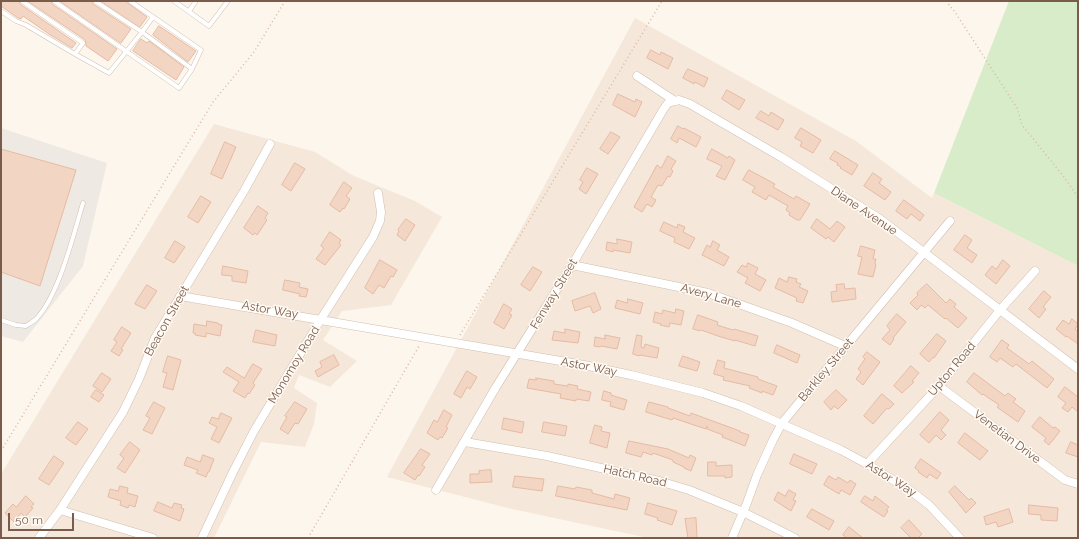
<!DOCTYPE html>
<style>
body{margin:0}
#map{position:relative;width:1079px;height:539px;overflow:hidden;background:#fdf6ec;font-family:Raleway,sans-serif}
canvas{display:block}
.frame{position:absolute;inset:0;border:2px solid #7a5c4d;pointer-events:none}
.scale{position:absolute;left:8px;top:513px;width:66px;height:18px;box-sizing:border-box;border:2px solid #7a5c4d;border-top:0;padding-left:5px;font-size:12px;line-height:14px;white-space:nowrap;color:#7a5c4d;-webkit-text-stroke:3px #fffaf3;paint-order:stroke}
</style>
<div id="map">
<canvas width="1079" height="539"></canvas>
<div class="frame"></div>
<div class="scale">50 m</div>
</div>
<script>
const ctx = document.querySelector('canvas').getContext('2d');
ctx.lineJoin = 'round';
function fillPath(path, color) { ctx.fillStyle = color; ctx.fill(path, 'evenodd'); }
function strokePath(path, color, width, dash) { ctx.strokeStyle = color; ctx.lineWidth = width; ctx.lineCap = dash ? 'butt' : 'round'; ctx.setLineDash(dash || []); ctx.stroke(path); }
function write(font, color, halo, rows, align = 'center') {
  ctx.font = font + ' Raleway,sans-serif'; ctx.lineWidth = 3; ctx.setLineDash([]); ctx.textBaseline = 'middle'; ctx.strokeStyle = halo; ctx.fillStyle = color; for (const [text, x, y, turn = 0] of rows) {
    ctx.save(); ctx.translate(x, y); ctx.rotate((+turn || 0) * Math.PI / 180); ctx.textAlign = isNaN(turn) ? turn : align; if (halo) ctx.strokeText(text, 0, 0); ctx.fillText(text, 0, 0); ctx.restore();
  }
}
fillPath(new Path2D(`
 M635,18L856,141L932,198L934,193L1078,266V538H648L512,509L387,477Z
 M214,124L315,152L354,176L415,201L442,217L391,305L342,311L323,340L357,361L330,387L299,375L294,388L317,403L314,424L305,447L261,442L214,538H1V474Z`), '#f5e8da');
fillPath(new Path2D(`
 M1,128L107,163L83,266L23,342L1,336Z`), '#efe9e4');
fillPath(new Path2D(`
 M1009,1H1078V266L934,193Z`), '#d8ecc9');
const building = new Path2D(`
 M1,1H19L20,4L76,43L72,48L49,34L23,16L21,19L18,18L1,6Z
 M28,1H51L52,4L117,49L108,61L86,46V43L85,40Z
 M60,1H92L93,4L131,29L121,43Z
 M101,1H125L147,17L140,27Z
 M159,26L196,51L188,62L153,35Z
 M141,39L147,43L149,41L184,67L176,80L133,51Z
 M651,50L660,55L661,52L673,58L668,69L647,58Z
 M688,69L708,78L704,87L695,82L694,84L683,78Z
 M727,90L745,100L739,110L722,99Z
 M618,94L635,102L636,99L642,102L635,117L613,105Z
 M761,111L769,116L771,112L784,120L778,130L756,118Z
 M678,126L683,129L684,128L701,137L696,147L679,138L677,143L671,139Z
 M801,128L821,140L813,153L800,146L802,142L795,138Z
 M611,132L620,137L608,154L600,149Z
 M225,142L236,147L222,179L211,174Z
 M1,149L76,170L40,286L1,272Z
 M712,149L728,158L729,156L735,160L725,180L716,176L722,166L707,159Z
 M835,151L858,165L852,175L840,168L841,167L837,165L838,163L830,159Z
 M668,156L676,161L671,169L673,171L670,177L668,176L662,186L658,185L651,197L656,200L652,207L647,204L642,212L634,207L657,165L661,168Z
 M295,163L305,169L291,191L282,185Z
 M587,168L598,174L586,194L579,189L583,182L580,180Z
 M749,170L775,184L773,187L794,199L796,196L810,204L800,220H797L789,215L790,213L786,210L788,206L769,195L766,200L752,192L755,187L743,180Z
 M873,173L882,179L879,183L891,192L885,200L864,186Z
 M344,182L352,188L346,196L350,199L344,209L343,208L340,212L330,205Z
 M201,196L211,202L198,223L188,217Z
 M904,200L924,215L920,221L911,214L907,219L896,211Z
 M258,206L268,213L265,218L267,220L257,235L255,233L253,235L244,228Z
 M406,219L415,225L405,241L397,235L399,231L398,230Z
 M817,219L830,229L837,221L845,227L834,242L828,237L826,239L811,228Z
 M664,222L677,228L678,224L685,227L683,232L695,238L689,249L674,242L675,238L660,231Z
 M330,232L341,240L339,243L341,245L325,265L316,259L324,248L321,246Z
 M965,235L972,240L967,248L977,255L972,263L954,250Z
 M617,239L632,242L630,253L613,250V252L606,250L607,242L617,244Z
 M175,241L185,247L174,263L165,258Z
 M713,241L720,245L717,250L729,257L724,266L702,255L707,245L710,247Z
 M861,246L875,250L873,259H876L875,264L876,265L873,277L858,274L862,257L858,256Z
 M380,260L397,270L393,277L391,276L384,288L379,285L373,294L365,288Z
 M1003,260L1010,266L996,284L985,275L992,266L996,269Z
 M748,263L758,268L755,274L766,280L760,291L745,283L748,278L737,272L742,265L746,267Z
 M223,266L248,271L246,283L232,281V276L222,275Z
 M533,267L542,272L530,291L521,285Z
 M789,277L797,279L796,282L801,284L799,287L808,291L803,303L796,301L797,298L775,288L779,278L787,282Z
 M285,280L300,283L299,287L308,289L306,297L299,296L300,294L283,290Z
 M844,284L845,289L855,288L856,299L832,302L831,292L837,291L836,285Z
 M927,284L946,303L950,299L956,304L954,307L967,318L958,328L946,318L945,319L928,305L925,308L921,305L917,310L910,303L918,295L917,293Z
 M147,285L157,291L145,309L135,304Z
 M1044,291L1051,297L1043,307L1046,309L1039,318L1029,309Z
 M595,293L601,309L593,313L590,306L575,311L572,301Z
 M628,299L643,303L640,314L615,308L617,300L627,303Z
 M504,304L512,309L509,314L512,315L504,329L494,323Z
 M676,309L684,311L681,325L670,323L669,327L660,325L661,324L653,322L655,312L662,314L663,310L675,313Z
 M897,314L906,322L893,338L894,339L890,345L882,339L890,330L887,326Z
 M698,315L718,322L717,325L733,330L734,329L758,336L755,346L735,340V341L721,337L701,330L700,331L693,329Z
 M1072,319L1078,324L1075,329L1078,332V344L1067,336L1066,337L1056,329L1063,320L1069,324Z
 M207,321L218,323V324L222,325L220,336L206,333V337L195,335V333H193L194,324L206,326Z
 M122,327L131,333L121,349L123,350L119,356L111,351L117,342L114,340Z
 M565,329L580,332L578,343L552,340L554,331L565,333Z
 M256,330L277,335L275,346L253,342Z
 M937,334L946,341L934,358L933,357L929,362L920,354Z
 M605,335L620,338L617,349L601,346L600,347L594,346L595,337L605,339Z
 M637,335L642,336L641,347L644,348L645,344L659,348L657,358L640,355L639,356L633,354Z
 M1002,340L1009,345L1007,348L1029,364L1032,361L1054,379L1047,388L1016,364L1013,367L1000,358L997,362L990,357Z
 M777,345L800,355L797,363L774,353Z
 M867,352L880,362L863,385L856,379L861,372L858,369L865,359L863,357Z
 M334,355L339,365L318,377L315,371L322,367L320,362Z
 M168,356L181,360L173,390L163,387L167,373L163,372Z
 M683,356L700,362L697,371L679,366Z
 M718,360L725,362L724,368L758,377V379L777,386L773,395L762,391V393L749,388L750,386L723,380L724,377L714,374Z
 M253,364L262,369L253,383L255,385L249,394L248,393L245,398L233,391L239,382L223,372L227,367L244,378Z
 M911,366L919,373L912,381L914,382L902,393L894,386Z
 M467,371L477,377L470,389L467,387L461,398L454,394Z
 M102,373L111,379L102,392L93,386Z
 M974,373L1005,396L1008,393L1016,399L1013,402L1025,411L1018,422L997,407L999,405L983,394L982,395L967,382Z
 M536,378L554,381V384L568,386V384L578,386L577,389L591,392L589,401L576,399V401L560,398L561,394L527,388L529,379L536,380Z
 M1065,387L1078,397V412L1072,407L1068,412L1062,408L1066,403L1058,397Z
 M96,390L104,395L99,402L91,397Z
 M836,390L847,400L838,409L834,406L831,410L824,402Z
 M604,391L611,393V395L627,400L624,410L610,406L611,402L602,400Z
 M882,394L894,404L889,409L887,408L873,424L864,416Z
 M154,402L165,408L152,434L143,430L150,418L146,416Z
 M295,402L307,409L298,424L295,423L288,434L280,429L287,417L285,416Z
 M649,402L668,407V408L690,416L691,413L740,431V432L749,435L745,446L722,437L723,435L707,429V426L706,429L673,418L672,420L646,412Z
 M444,410L452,415L446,427L448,428L442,438L440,437L438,440L427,433L434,420L437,422Z
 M940,412L949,420L941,430L946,435L941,440L936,435L929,443L920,435Z
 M221,413L232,418L219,443L211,439L217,427L209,423L212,417L218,419Z
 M1040,417L1053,428L1055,427L1060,431L1049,445L1044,441L1046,438L1032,427Z
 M504,418L524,422L522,433L502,429Z
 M78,422L88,429L76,445L66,438Z
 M544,422L567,426L565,436L542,432Z
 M595,425L602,427L601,431L610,433L607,448L590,443Z
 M965,433L988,451L980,460L958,443Z
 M629,441L668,449L689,458L690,455L696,458L691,471L684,468V467L673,462V460L653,453L652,455L643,452L641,457L626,453Z
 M130,442L140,450L125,473L117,468L124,458L120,455Z
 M1071,442L1078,445V457L1066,453Z
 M421,449L430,454L422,465L425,467L419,476L418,475L415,480L404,473Z
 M794,454L817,464L812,474L790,464Z
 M203,455L214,459L209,472H208L206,477L196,473L198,470L184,465L187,457L200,462Z
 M54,456L64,463L49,485L39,479Z
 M921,459L941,473L937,479L929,474L927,478L918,472L919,471L915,468Z
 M708,462H716V466L732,465V477L725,478V476H708Z
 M491,470L492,482L470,483V474H479V471Z
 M515,476L544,479L542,491L513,487Z
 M829,476L836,480L838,477L848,483L850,480L856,484L850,495L841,490L839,494L824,485Z
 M120,486L128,488L127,493L138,496L135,507L129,505L128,508L120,505L121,501L108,497L110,489L118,491Z
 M558,486L575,489L576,487L592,490V493L614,499L615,494L630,498L627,510L556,496Z
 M955,486L969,500L971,498L976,503L966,513L949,492Z
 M789,490L796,494L793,500L796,501L791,511L774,500L778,492L785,496Z
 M26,496L34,504L31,507L33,508L25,517L21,513L14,522L5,513L13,504L16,507Z
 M865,496L873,501L875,496L889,507L886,510L888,511L884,517L861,502Z
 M158,502L172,508L174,503L182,505L181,508L184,509L180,521L154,511Z
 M648,503L677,511L672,525L657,520L658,518L645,514Z
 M1029,505L1058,508L1057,521L1041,520V515L1029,514Z
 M812,509L834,521L829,530L807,517Z
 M1009,509L1013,522L998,527L996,522L986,525L984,517Z
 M696,518L697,538H688L685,519Z
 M909,520L922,534L918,538H911L901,528Z
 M849,527L863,538H847L843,535Z`);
fillPath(building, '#f3d5c3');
strokePath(building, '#e6bba3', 1);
const lane = new Path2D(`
 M22,1L83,43L75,54
 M95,1L142,32L153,17
 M130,1L201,50L192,69
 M174,1L209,26L228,1
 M1,11L16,21L26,25L75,54L109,73L142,32L192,69L179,88L54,1
 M189,11L196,1
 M1,320L16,325L26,326C30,323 35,321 38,317C60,291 73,236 83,203`);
const street = new Path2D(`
 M637,76L675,101L679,100L690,104L781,157L880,219L1078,369
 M572,265L708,293L792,323L845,346
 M180,296L584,365L631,375L703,393L741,406L841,450L867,464L911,491L929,505L960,538
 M939,386L1065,480L1078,484
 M465,442L547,456L659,481L689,490L743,512L795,538
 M867,464L939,386L1000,310L1035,271
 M436,490L496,387L572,265L663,110L668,103L675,101
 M60,510L153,538
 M39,538L60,510L123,412L139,379L155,338L244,191L270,144
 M202,538L233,472L254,431L321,319L373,237L380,221L381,212L378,193
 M732,538L747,503L757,475L773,440L782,423L950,221`);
strokePath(lane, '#d1beb0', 5);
strokePath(street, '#d1beb0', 9);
strokePath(new Path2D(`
 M946,1L955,12L1017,108L1022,125L1064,177L1078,197
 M460,335L662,1
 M1,451L213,102L254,52L285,1
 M308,538L419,346`), '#d9b8a5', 1.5, [1, 3]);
strokePath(lane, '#fff', 4);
strokePath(street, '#fff', 8);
write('12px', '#7a5c4d', '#fffaf3', [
 ["Diane Avenue",864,211,34],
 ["Fenway Street",554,294,-59],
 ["Avery Lane",711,296,16],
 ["Astor Way",270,310,10],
 ["Beacon Street",167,321,-61],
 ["Monomoy Road",294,365,-59],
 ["Astor Way",589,367,11],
 ["Upton Road",952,369,-50],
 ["Barkley Street",826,370,-50],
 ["Venetian Drive",1007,437,37],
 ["Hatch Road",635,476,13],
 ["Astor Way",891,479,32]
]);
</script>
